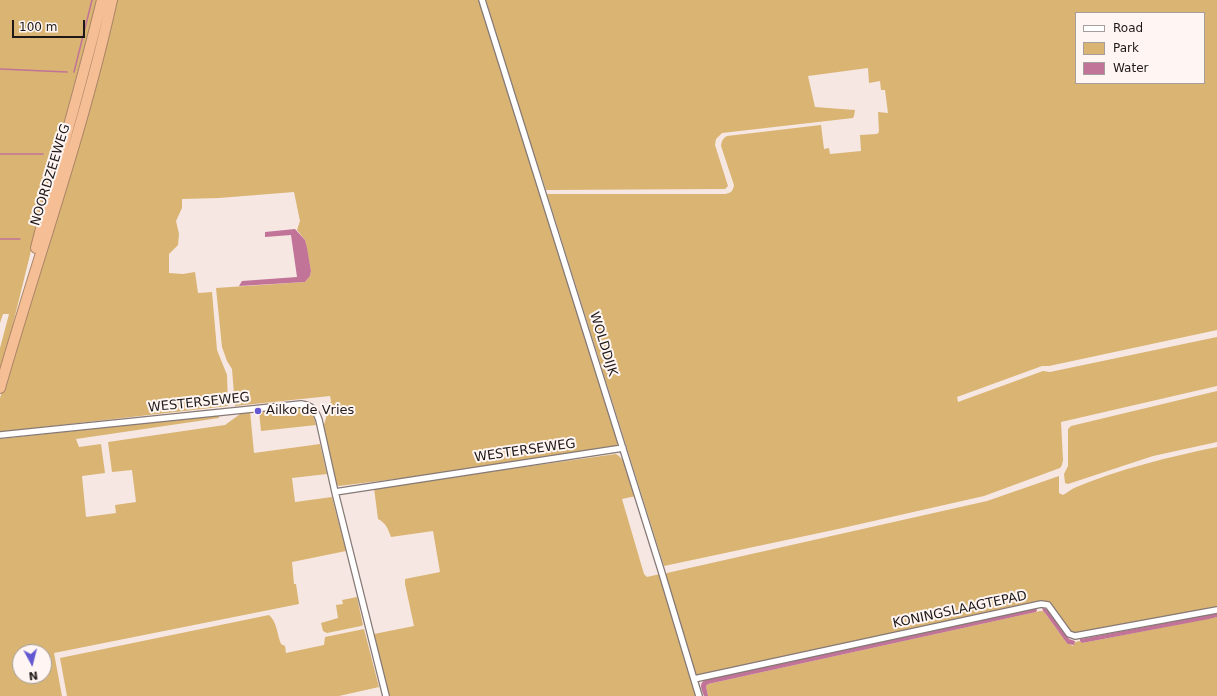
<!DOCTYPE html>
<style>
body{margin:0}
#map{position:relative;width:1217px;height:696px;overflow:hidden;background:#f6e7e3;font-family:"DejaVu Sans",sans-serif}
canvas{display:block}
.legend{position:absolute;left:1075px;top:12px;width:130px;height:72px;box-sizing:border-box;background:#fff6f4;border:1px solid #a59e9c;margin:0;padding:5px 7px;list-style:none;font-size:12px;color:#1e1917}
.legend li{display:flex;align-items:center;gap:8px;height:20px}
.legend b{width:20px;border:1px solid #a59e9c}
.north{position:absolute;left:12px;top:644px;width:40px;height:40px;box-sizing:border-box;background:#fff6f4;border:1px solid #a59e9c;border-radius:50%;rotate:173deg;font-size:11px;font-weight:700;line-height:16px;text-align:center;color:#1e1917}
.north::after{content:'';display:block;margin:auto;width:14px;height:18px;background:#6358d1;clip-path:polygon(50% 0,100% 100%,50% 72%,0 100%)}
.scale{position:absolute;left:12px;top:20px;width:73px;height:18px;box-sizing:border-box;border:2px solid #1e1917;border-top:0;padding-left:5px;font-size:12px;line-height:14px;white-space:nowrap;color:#1e1917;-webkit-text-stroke:3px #fff6f4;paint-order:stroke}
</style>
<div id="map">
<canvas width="1217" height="696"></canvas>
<ul class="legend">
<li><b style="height:5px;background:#fff"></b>Road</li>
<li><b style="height:11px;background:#d9b472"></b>Park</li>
<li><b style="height:11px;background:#c17398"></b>Water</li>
</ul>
<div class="north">N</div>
<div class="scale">100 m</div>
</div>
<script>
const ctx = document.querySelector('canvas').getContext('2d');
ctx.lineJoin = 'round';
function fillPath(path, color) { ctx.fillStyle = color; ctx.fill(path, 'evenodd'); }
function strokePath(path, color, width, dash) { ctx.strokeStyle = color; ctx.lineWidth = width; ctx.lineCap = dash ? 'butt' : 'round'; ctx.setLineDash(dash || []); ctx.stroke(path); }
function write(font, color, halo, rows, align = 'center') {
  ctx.font = font + ' "DejaVu Sans",sans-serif'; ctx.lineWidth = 4; ctx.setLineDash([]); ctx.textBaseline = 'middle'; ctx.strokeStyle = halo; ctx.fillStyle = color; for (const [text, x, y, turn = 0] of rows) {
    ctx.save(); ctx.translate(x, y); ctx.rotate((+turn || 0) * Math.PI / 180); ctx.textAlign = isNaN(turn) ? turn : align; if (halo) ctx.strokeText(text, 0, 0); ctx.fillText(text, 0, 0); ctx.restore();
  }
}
fillPath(new Path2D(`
 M0,0H97L47,186L12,328L0,372V348L9,314H3L0,323Z
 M116,0H481L618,440L617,445L613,447L592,450L404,478L339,486L335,483L323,428L331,401L330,396L235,406L232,369L227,361L222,347L216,288L305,282L310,276L311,271L305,240L297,230L300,221L294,192L219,198L182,199V208L176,221L179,234L178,245L169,254V273L183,274L195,272L198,293L212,292L217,350L227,375L228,406L0,432V398L53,227Z
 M486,0H1217V330L1049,366H1042L957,397L958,402L1043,371L1050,372L1217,337V386L1061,422L1063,460L1062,465L1060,468L984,496L838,529L664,566L547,194H725C731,193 733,191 734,185L721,146C722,141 722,139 727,136L821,125L824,149L829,148L830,154L861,151L860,135L877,134L879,132L878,112L888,113L885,90H881L880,81L869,83L868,68L808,76L815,107L855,110L854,116L853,118L722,133L716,139L715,145L728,186L725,189L546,190L509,79ZM1076,13H1204V83H1076Z
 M1217,391V442L1153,456L1068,484L1065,483L1064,474L1068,466V429L1071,426Z
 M299,407C313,408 313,413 316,425L261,431L259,411Z
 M250,411L254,453L320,444L327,474L292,478L295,502L332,497L346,551L292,562L294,584H296L299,604L54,653L62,696H0V439L219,415V418L76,439L79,447L101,444L105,473L82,476L86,517L116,513L115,505L136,502L132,470L112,472L108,442L225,425L243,412ZM20,652H44V676H20Z
 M1217,447V609L1076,634L1072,633L1052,605L1045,601H1037L696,676L665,575L667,573L987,501L1059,476V493L1063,495C1067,493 1070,490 1074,488C1119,469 1169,457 1217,447Z
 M616,454C630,463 632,481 636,496L622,499L644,574L647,577L660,574L697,696H389L384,679L374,634L414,626L405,584V579L440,572L433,531L391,537C388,529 386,523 378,519L374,488Z
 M357,597L363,625L361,626L327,633L323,631L321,623L338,618L336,605L343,604L342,600Z
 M1040,611H1043L1045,613L1066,642L1073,646L1075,642L1080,641L1082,643L1217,617V696H708L706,686L708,684Z
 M269,615C277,622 277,634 281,644L285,646L286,653L324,645L325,637L364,629L379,687L339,696H67L60,658Z`), '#d9b472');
fillPath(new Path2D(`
 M295,229L305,240L307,248L311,271L310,276L305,282L239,286L242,281L297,277L291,235L265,237V232Z
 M1042,607L1048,610L1069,639L1075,641L1074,645L1068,644L1066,642L1045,613L1043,611Z
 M1036,608L1037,610L1036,612L708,684L706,686L708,696H704C701,688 698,682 708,679Z
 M1217,613V617L1209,619L1082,643L1080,641V639H1081Z`), '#c17398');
strokePath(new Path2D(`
 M0,69L67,72
 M74,72L92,0
 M0,154H43
 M0,239H20`), '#c17398', 1.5);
const street = new Path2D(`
 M482,0L661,570L699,696
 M0,435L301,404C312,405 316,411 319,420L335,492L386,696
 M335,492L623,448
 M694,679L1041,604L1048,605L1069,634L1075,636L1217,610`);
const highway = new Path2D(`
 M36,248C57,165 82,83 102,0
 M0,388C37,259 83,132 112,0`);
strokePath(street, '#867976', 8);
strokePath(highway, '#aa8468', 12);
strokePath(street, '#fff', 5.5);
strokePath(highway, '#f6be94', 10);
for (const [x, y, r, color] of [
 [258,411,4,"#6358d1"]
]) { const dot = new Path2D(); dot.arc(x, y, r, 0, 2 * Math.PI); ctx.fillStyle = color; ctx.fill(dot); strokePath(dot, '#fff6f4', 1.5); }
write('13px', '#1e1917', '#fff6f4', [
 ["NOORDZEEWEG",51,175,-73],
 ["WOLDDIJK",603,344,73],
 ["WESTERSEWEG",199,403,-6],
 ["WESTERSEWEG",525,451,-8],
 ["KONINGSLAAGTEPAD",960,610,-12]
]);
write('13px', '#1e1917', '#fff6f4', [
 ["Ailko de Vries",266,411]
], 'left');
</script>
